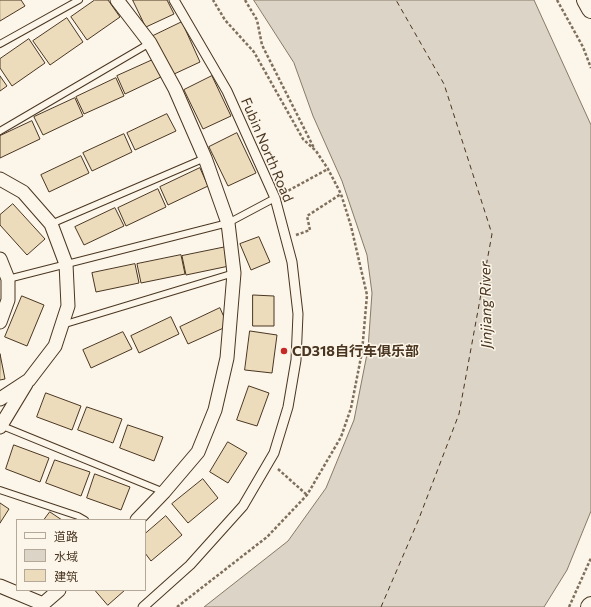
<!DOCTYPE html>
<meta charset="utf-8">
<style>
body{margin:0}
#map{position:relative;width:591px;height:607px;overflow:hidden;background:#fbf6e9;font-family:Commissioner,"Noto Sans SC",sans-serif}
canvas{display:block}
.legend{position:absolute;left:16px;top:519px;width:130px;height:72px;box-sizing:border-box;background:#fbf6e9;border:1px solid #b4a999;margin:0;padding:5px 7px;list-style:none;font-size:12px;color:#4a3520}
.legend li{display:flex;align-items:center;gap:8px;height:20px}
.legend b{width:20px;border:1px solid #b4a999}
</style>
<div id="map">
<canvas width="591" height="607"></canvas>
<ul class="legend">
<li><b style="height:5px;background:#fbf6e9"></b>道路</li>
<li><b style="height:11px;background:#dcd4c6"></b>水域</li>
<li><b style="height:11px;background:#ecdcbc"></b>建筑</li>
</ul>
</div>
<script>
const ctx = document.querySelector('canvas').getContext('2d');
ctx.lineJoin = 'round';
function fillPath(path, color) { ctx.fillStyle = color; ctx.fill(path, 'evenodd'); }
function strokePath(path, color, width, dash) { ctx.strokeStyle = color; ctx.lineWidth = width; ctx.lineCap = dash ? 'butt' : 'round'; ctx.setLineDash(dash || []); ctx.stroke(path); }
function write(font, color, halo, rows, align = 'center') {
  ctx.font = font + ' Commissioner,"Noto Sans SC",sans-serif'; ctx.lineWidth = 3; ctx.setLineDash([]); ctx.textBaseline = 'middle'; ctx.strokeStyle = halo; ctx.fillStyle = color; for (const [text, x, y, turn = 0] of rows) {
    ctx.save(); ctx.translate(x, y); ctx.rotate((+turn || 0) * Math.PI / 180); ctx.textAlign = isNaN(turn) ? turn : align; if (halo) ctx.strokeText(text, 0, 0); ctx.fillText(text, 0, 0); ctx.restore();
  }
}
const water = new Path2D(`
 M254,0H534L591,125V511L567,570L544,607H204L288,541L326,488L354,420L368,349L372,293L367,255L342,181L313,116L294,63Z`);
fillPath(water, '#dcd4c6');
strokePath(water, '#887966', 1);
strokePath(new Path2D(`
 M381,607L418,521L459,414L492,234L444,84L396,0`), '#4a3520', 1, [5, 4]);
const building = new Path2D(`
 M0,0H21L25,6L0,21Z
 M95,0H108L120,17L87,40L71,17Z
 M133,0H167L174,14L146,27Z
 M67,18L83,42L50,65L33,41Z
 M182,22L200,62L172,75L153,36Z
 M29,39L45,63L12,86L0,68V59Z
 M157,58L165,75L125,94L117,76Z
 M0,76L7,86L0,91Z
 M212,76L231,116L203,129L184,90Z
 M116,78L124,96L84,114L76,97Z
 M75,98L83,116L43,135L34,117Z
 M167,114L176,131L135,150L127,133Z
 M32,121L40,139L0,158V136Z
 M237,133L256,173L228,186L209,147Z
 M124,134L132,152L92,171L83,153Z
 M81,156L89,173L49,192L41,175Z
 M200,168L208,186L168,205L160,187Z
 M158,189L166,207L126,226L118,208Z
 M13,204L45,239L27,255L0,225V215Z
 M115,208L124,226L84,245L75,227Z
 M259,237L270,262L251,270L240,244Z
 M226,247L229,266L186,275L182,256Z
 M181,255L185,274L141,283L137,264Z
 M135,264L139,283L96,292L92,273Z
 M253,295L274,296V326H253Z
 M22,296L44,305L27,346L5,337Z
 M220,308L228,326L188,344L180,327Z
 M171,317L179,334L139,353L131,336Z
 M250,331L277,335L272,373L245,370Z
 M123,332L132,349L91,368L83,350Z
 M0,354L5,379L0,380Z
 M249,386L269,393L257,426L237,420Z
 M46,393L81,406L72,430L37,417Z
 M87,407L122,419L113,443L78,430Z
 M128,425L163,437L154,461L120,448Z
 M228,442L247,453L228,483L210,472Z
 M14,445L49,458L40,482L6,469Z
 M55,460L90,472L81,496L46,483Z
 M95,474L130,487L121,510L87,498Z
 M203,479L218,498L188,523L172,504Z
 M0,503L9,509L0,523Z
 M50,512L62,520H44Z
 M166,516L182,535L151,561L145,553V534Z
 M95,590H125L108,605Z`);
fillPath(building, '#ecdcbc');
strokePath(building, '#4a3520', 1);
const service = new Path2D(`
 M0,44L79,0
 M0,131L150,43
 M51,224L205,158
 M8,279L228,223L275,198
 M62,325L234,273
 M0,425L164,492
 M0,490L78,516L85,520`);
const pedestrian = new Path2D(`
 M143,607L190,565L243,506L274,453L288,407L296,360L298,314L292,262L275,198L227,91L174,0`);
const minor = new Path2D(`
 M117,0L150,43L175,89L205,158L228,223L234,273L227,358L215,410L198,452L164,492L137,520
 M0,179L23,192L51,224L66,264L68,306L55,346L29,380L0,399
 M0,259L8,279V300L0,322
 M0,427L26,384
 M0,586L43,604
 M43,604L59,590`);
const secondary = new Path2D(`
 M586,0L591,9
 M590,607L591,606`);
strokePath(service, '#4a3520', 8);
strokePath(pedestrian, '#4a3520', 11);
strokePath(minor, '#4a3520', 15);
strokePath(secondary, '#4a3520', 20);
strokePath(new Path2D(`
 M245,0L257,20L262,45L314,148
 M557,0L583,47L591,68
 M284,193L328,169
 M296,235L310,230L307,216L341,194
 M278,469L307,495
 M177,607L267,537L307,495L341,437L351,408L362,352L367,295L351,226L341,194L328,169L316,151L303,139L254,52L225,20L213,0
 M569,607L591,558`), '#7f6f5c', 2.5, [3, 2]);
strokePath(service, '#fbf6e9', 6);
strokePath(pedestrian, '#fbf6e9', 9);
strokePath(minor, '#fbf6e9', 13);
strokePath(secondary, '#fbf6e9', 18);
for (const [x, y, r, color] of [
 [284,351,4,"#c62828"]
]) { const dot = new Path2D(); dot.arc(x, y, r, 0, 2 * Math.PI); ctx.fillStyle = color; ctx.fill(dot); strokePath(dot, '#fbf6e9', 1.5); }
write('14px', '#4a3520', '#fbf6e9', [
 ["Fubin North Road",267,150,67]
]);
write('bold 14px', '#4a3520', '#fbf6e9', [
 ["CD318自行车俱乐部",292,351]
], 'left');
write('italic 15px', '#4a3520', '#fbf6e9', [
 ["Jinjiang River",486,305,-91]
]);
</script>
